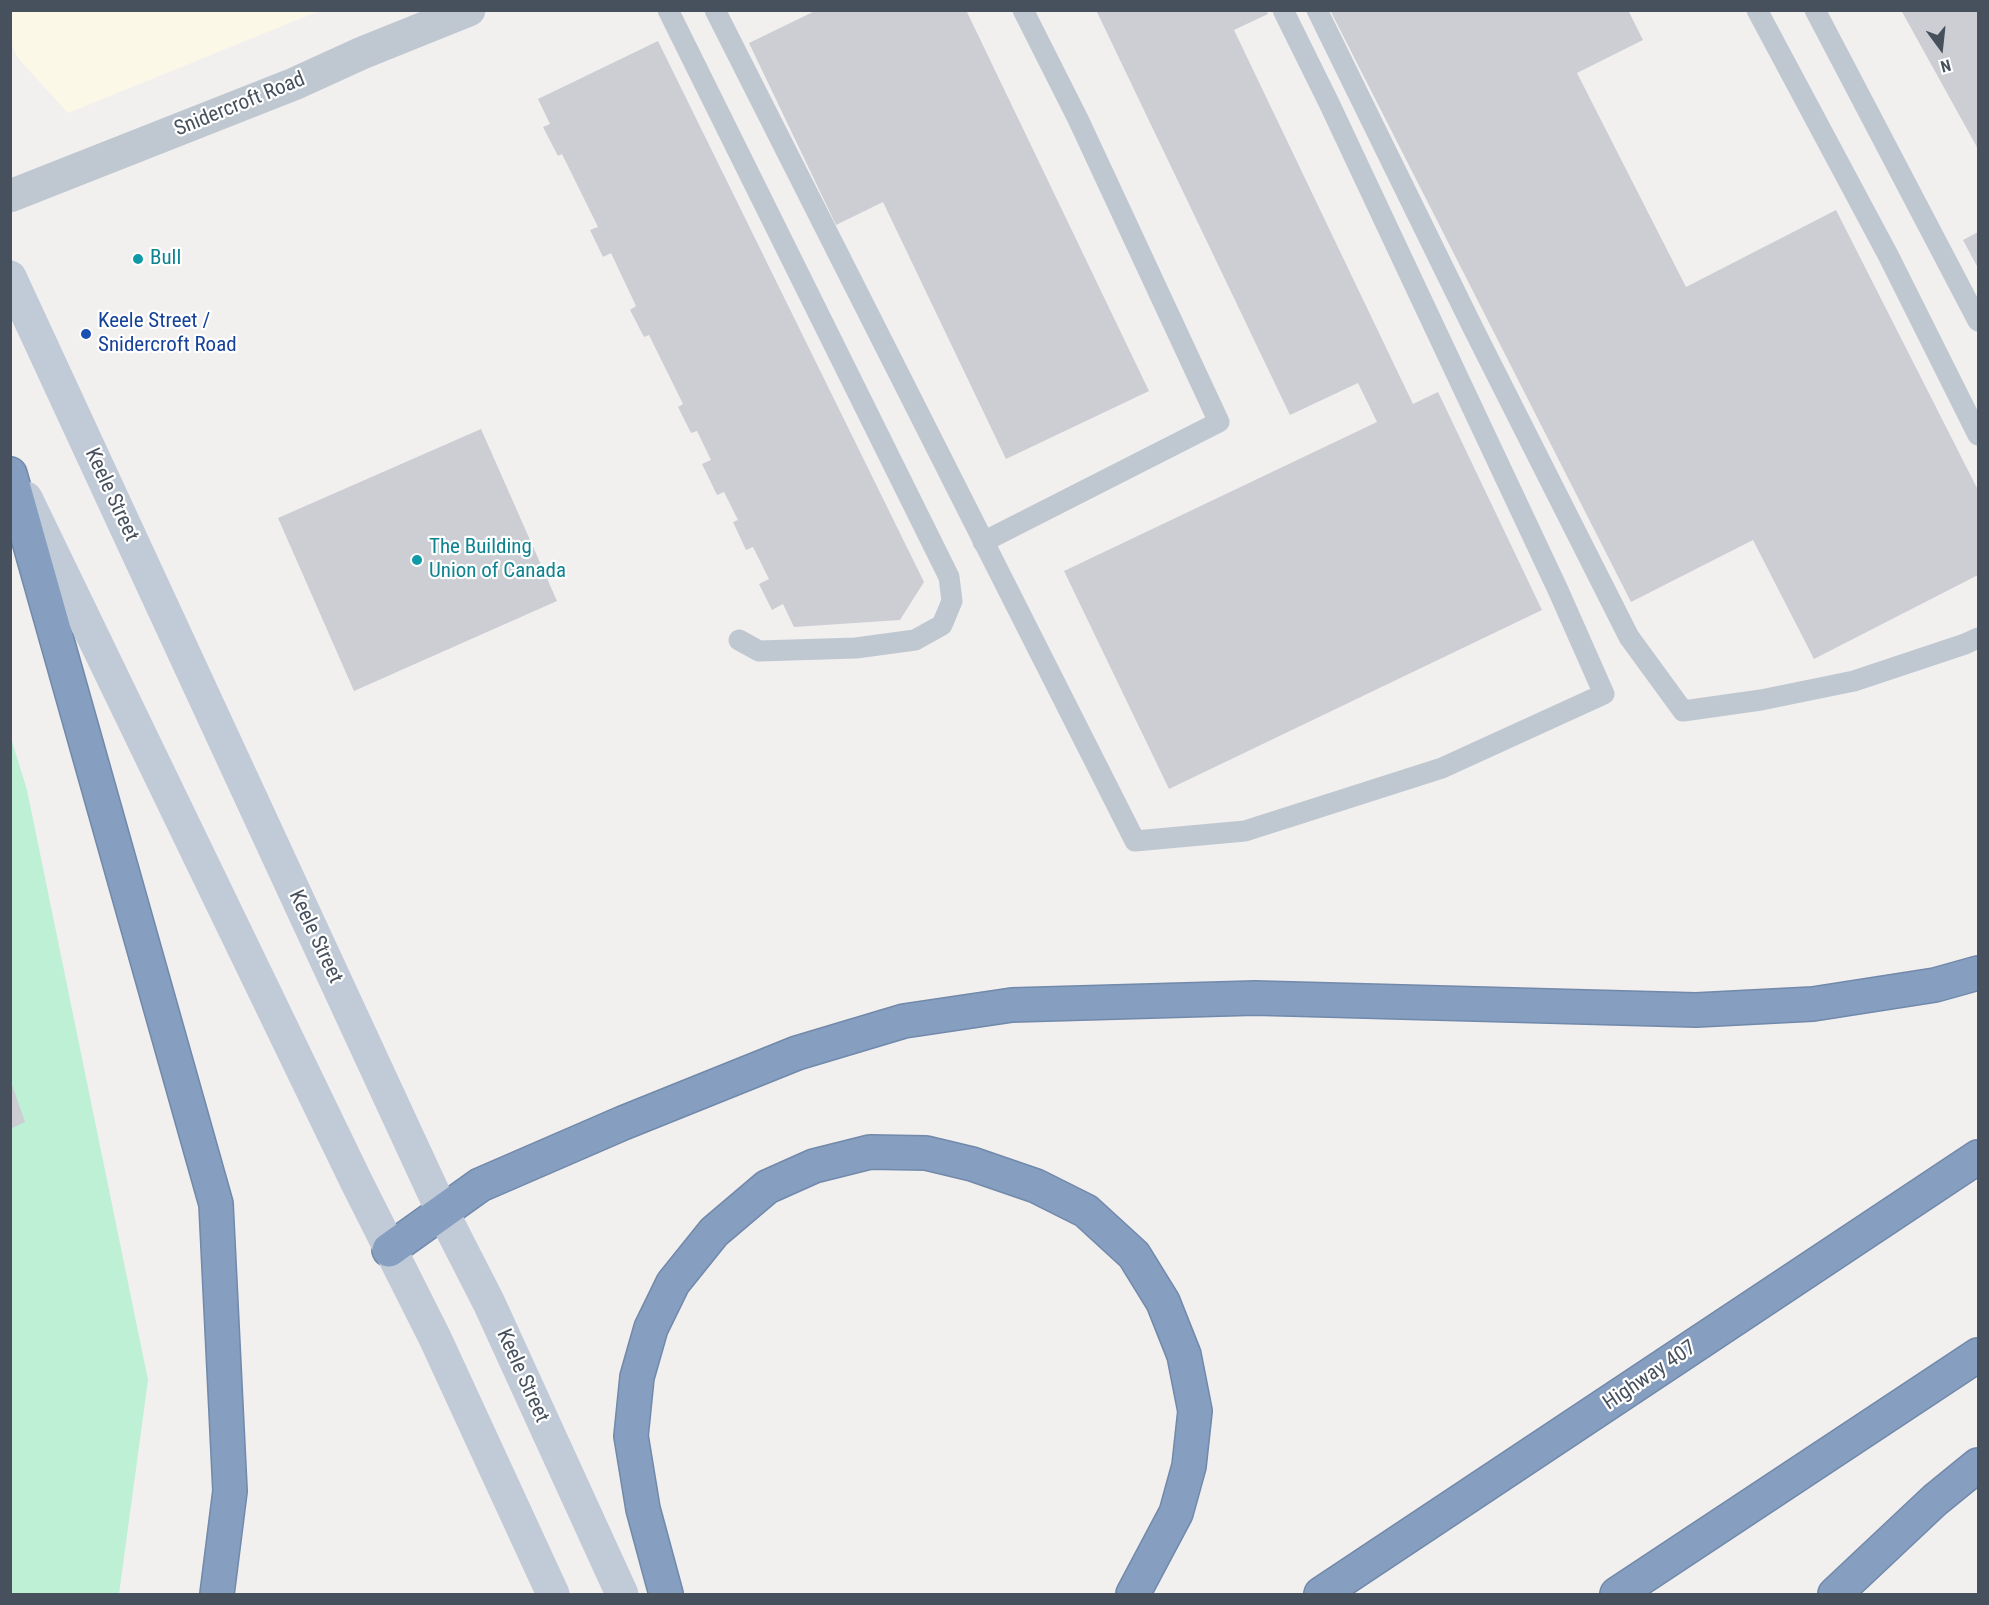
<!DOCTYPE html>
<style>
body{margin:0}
#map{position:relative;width:1989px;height:1605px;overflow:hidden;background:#f2efef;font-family:"Roboto Condensed",sans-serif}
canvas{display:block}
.frame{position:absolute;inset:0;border:12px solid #47515d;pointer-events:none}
.north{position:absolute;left:1911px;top:18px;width:60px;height:60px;-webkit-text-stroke:4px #fff;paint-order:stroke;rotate:165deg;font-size:16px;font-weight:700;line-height:24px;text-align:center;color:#47515d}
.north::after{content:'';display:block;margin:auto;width:21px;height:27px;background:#47515d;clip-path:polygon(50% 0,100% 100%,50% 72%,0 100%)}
</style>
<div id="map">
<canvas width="1989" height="1605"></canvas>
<div class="frame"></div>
<div class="north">N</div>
</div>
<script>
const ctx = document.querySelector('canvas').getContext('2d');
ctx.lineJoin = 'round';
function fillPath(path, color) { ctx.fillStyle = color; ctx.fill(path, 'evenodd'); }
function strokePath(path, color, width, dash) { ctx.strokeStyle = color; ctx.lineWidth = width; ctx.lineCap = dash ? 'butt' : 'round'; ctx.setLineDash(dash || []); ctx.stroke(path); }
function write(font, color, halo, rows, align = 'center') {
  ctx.font = font + ' "Roboto Condensed",sans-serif'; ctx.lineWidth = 4.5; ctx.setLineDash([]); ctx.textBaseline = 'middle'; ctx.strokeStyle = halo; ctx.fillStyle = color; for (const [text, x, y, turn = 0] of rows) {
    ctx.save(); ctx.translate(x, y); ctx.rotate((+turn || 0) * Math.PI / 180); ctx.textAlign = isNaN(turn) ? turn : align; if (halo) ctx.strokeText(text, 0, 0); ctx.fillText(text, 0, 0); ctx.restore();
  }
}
fillPath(new Path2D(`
 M11,10H319V11L68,113L18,58L11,43Z`), '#fcf8e8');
fillPath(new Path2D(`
 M10,735L27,790L148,1380L119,1594H11Z`), '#bdf0d4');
fillPath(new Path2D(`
 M817,10H966L1149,391L1006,459L883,202L836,225L749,43Z
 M1096,10H1266L1268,14L1234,30L1413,404L1438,392L1542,610L1169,789L1064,571L1377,422L1358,383L1290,415Z
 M1330,10H1628L1643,40L1577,73L1686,287L1836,210L1978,490V575L1814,659L1753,540L1631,602Z
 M1901,10H1978V149Z
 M658,41L924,582L900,620L794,627L783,604L772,610L759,584L769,579L753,547L746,550L733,522L738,520L724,492L717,495L702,464L711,460L697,431L691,433L678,407L683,404L649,335L644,337L630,310L636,306L611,253L603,257L590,230L598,227L562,154L558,156L543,127L550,124L538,99Z
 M1978,232V268L1963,240Z
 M481,429L557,601L354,691L278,518Z
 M10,1079L25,1122L10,1129Z`), '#ccced4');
const highway = new Path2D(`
 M10,474L216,1204L230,1491L217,1594
 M389,1250L480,1185L623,1123L797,1053L904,1021L1012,1005L1255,998L1696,1010L1813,1004L1935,985L1978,973
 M666,1594L643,1509L631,1436L637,1377L651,1328L673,1283L714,1232L767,1187L814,1166L870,1152L926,1153L972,1164L1036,1186L1086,1211L1134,1255L1163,1302L1184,1355L1195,1411L1189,1466L1176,1513L1133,1594
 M1321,1594L1978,1157
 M1617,1594L1978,1355
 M1835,1594L1935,1500L1978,1465`);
strokePath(highway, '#7189aa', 36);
strokePath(new Path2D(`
 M668,10L949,577L952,601L942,625L915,640L856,648L759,651L739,640
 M715,10L1135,841L1245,831L1442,768L1604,694L1558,590L1329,103L1283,10
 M1317,10L1473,328L1629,637L1683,711L1761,700L1854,681L1965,644L1978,638
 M1757,10L1888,255L1978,435
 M1815,10L1978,321
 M983,542L1219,422L1078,119L1023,10`), '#bfc8d1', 21);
strokePath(new Path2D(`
 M10,196L294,84L362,53L469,10`), '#bfc8d1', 33);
strokePath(new Path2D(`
 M10,277L443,1213L489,1303L622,1594
 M26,498L356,1181L435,1338L553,1594`), '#c1cbd8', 33);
strokePath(highway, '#869ebf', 33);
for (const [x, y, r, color] of [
 [138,259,6,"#0f9aa8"],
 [86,334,6,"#1a4fb4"],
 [417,560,6,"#0f9aa8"]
]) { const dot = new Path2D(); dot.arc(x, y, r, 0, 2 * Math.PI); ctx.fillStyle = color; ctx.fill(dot); strokePath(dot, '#fff', 2); }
write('21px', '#47515d', '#fff', [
 ["Snidercroft Road",240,105,-22],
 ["Keele Street",111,495,65],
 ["Keele Street",315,937,65],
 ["Keele Street",522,1376,66],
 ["Highway 407",1650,1376,-34]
]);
write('21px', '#0d838f', '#fff', [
 ["Bull",150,259],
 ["The Building",429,548],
 ["Union of Canada",429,572]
], 'left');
write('21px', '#164399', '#fff', [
 ["Keele Street /",98,322],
 ["Snidercroft Road",98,346]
], 'left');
</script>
